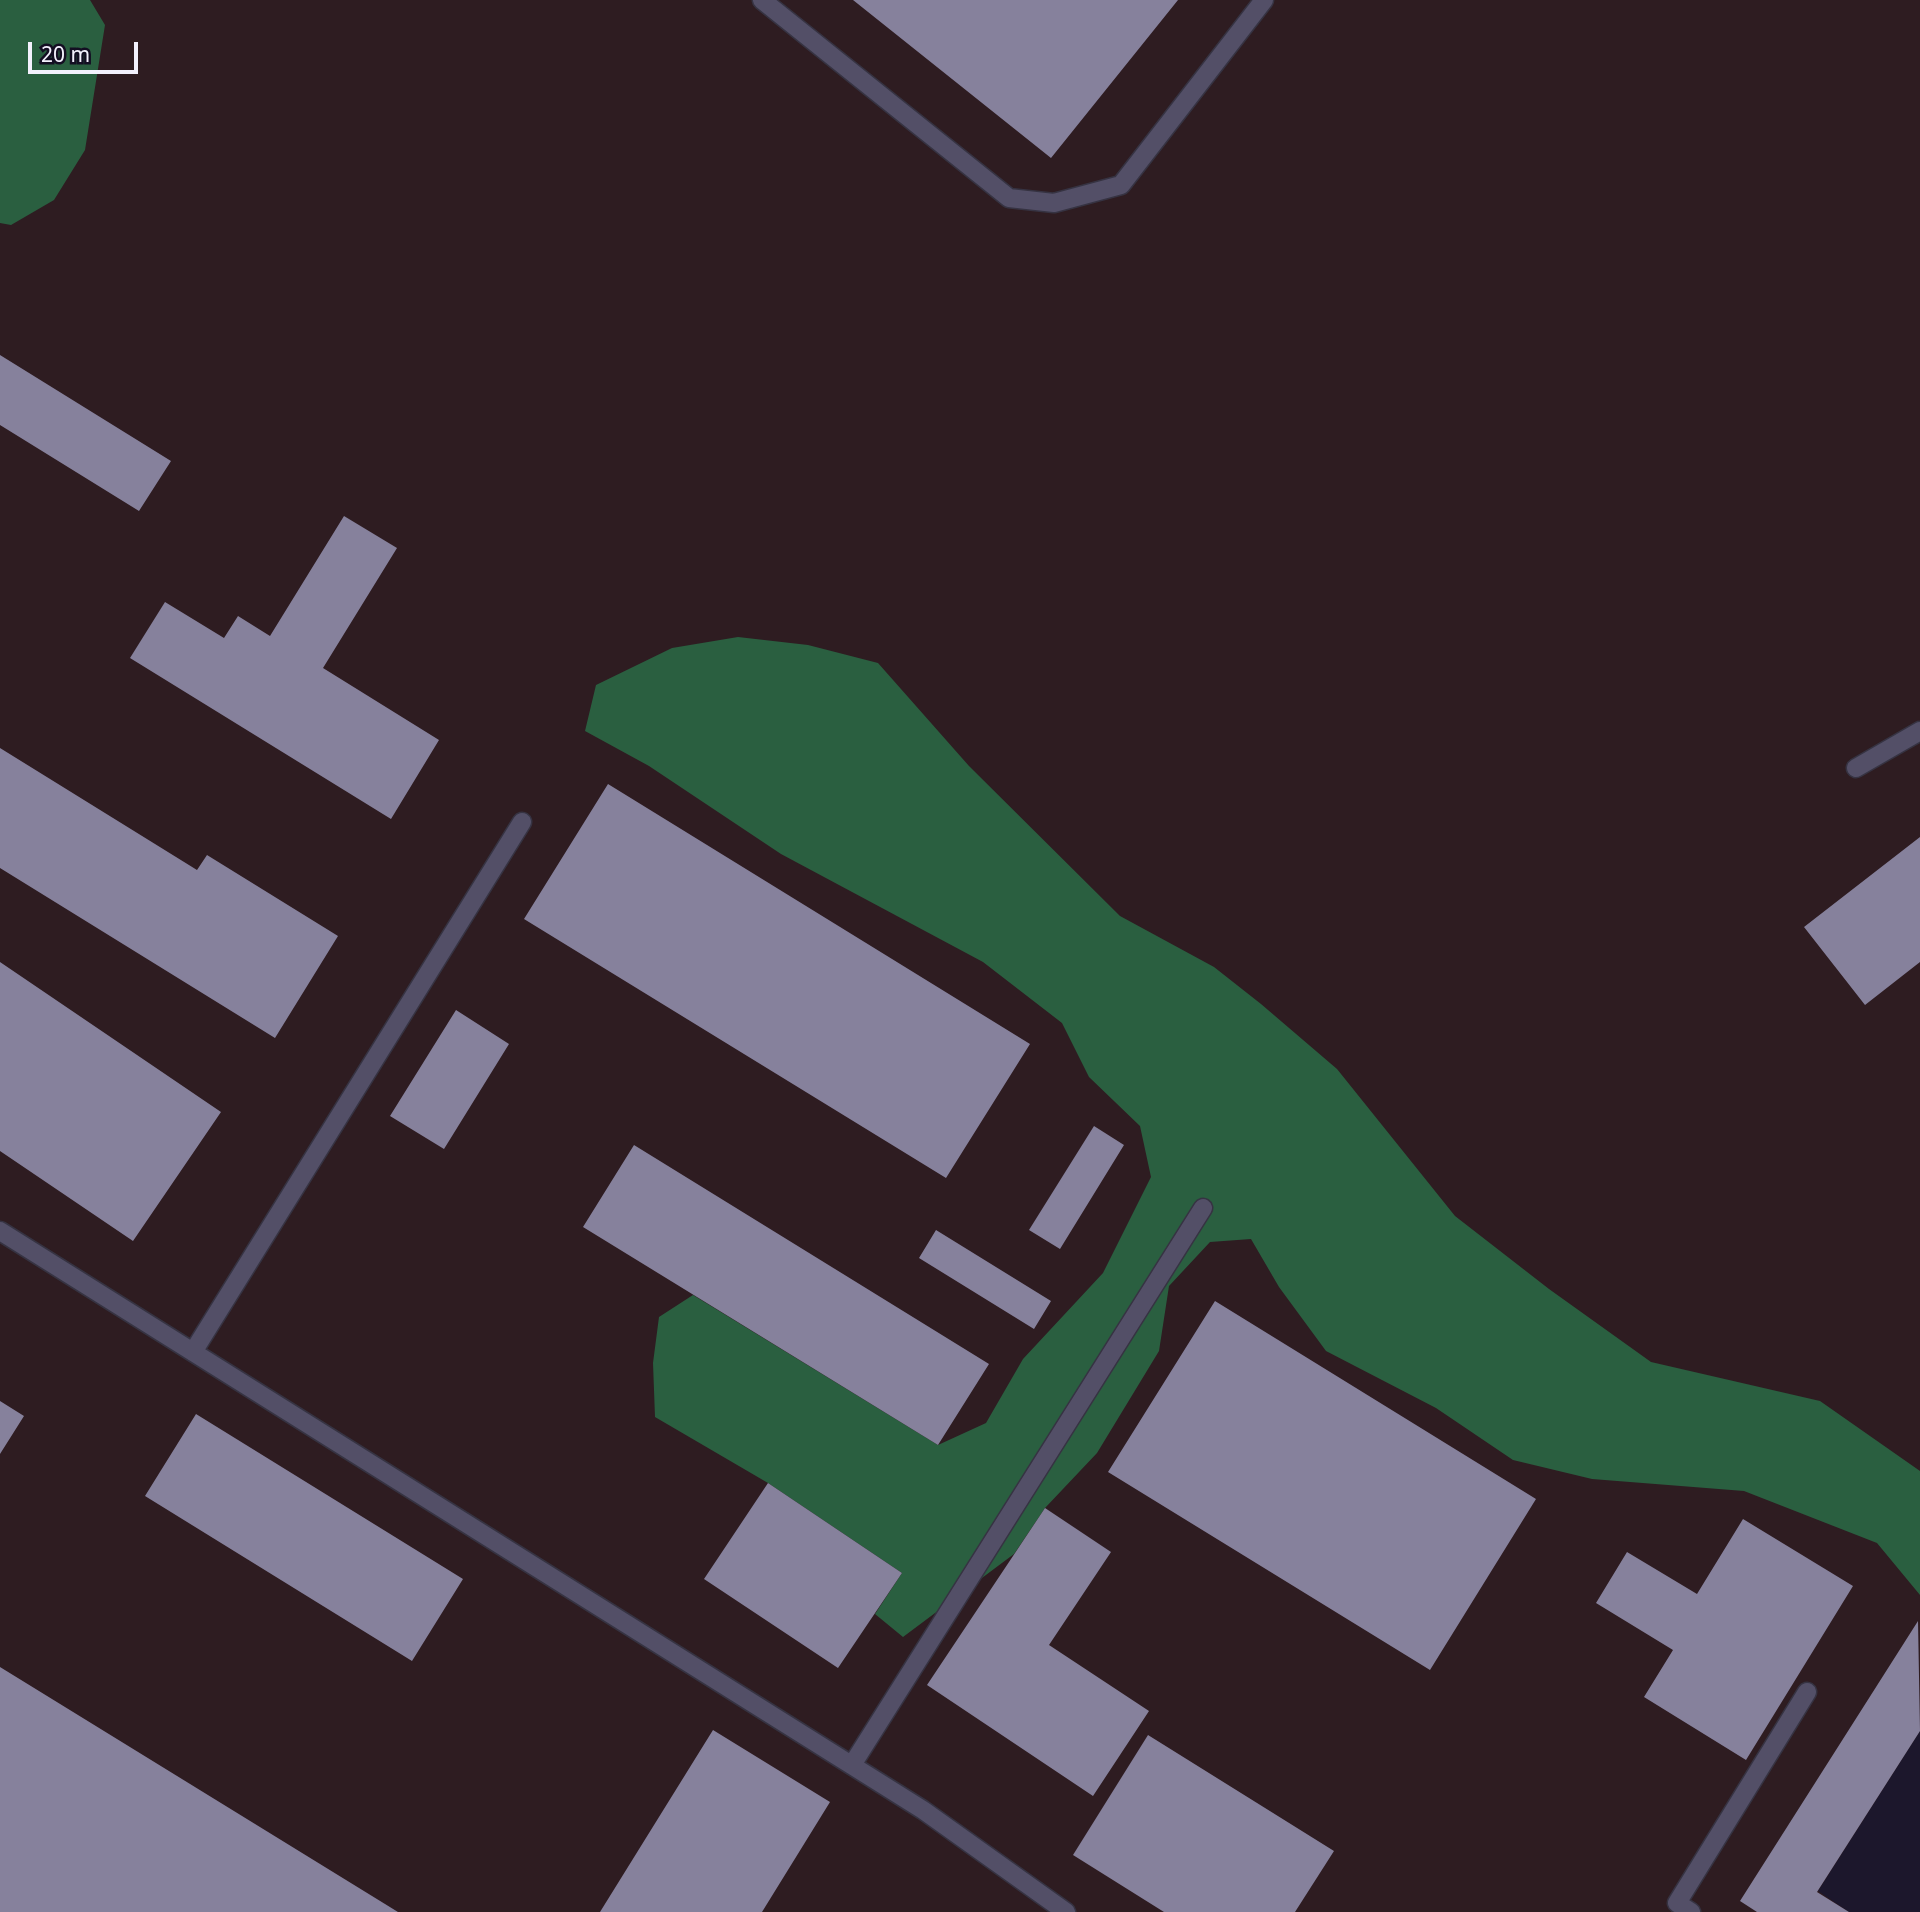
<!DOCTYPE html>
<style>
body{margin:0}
#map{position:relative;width:1920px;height:1912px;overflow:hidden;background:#1c172c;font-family:"Noto Sans",sans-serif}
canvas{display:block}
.scale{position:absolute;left:28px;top:42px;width:110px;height:32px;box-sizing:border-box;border:4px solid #f3f1fd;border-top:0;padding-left:9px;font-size:21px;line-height:24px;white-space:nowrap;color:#f3f1fd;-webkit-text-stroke:5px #130e22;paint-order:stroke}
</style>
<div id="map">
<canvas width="1920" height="1912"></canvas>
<div class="scale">20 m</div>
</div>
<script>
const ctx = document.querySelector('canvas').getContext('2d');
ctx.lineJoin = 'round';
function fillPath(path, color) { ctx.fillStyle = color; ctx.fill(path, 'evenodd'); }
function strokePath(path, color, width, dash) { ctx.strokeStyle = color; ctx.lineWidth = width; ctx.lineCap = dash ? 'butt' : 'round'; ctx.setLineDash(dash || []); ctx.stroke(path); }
fillPath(new Path2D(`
 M0,0H1920V1731L1818,1891L1849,1912H0Z`), '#2e1c21');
fillPath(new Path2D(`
 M0,0H90L105,25L85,150L54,200L11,225L0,223Z
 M738,637L808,645L878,663L969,766L1120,916L1214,967L1261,1004L1337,1069L1455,1216L1549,1289L1651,1362L1820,1401L1920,1471V1595L1877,1543L1744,1491L1592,1479L1513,1460L1436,1408L1326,1351L1279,1287L1251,1239L1210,1242L1169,1286L1159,1351L1097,1453L1045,1508L1014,1554L903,1637L875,1614L902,1573L768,1483L655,1417L653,1363L659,1317L693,1295L938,1445L986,1423L1023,1359L1103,1273L1151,1177L1140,1126L1089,1077L1062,1023L983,962L781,854L649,766L585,731L596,685L672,648Z`), '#2a5f40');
fillPath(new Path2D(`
 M853,0H1178L1051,158Z
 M0,355L171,461L139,511L0,425Z
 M344,516L397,548L323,668L439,740L391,819L130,658L165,602L224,638L238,616L270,636Z
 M0,748L197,870L207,855L338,936L275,1038L0,868Z
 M608,784L1030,1044L946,1178L524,919Z
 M1920,837V962L1865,1005L1804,927Z
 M0,962L221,1112L133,1241L0,1151Z
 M456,1010L509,1044L444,1149L390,1116Z
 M1094,1126L1124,1145L1060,1249L1029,1230Z
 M634,1145L989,1364L938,1445L583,1227Z
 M936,1230L1051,1301L1034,1329L919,1258Z
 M1215,1301L1536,1499L1430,1670L1108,1472Z
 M0,1401L24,1416L0,1454Z
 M196,1414L463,1579L412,1661L145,1496Z
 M768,1483L902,1573L838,1668L704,1579Z
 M1045,1508L1111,1552L1049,1645L1149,1711L1093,1796L927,1685Z
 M1743,1519L1853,1586L1746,1760L1644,1697L1673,1650L1596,1603L1627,1552L1697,1594Z
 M1918,1621L1920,1731L1817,1892L1849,1912H1757L1740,1901Z
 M0,1667L398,1912H0Z
 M713,1730L830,1802L762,1912H600Z
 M1148,1735L1334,1851L1295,1912H1164L1073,1855Z`), '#86819c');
const service = new Path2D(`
 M762,0L1009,198L1054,203L1121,185L1264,0
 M1856,768L1920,731
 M0,1231L923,1810L1066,1912
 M193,1352L522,822
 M852,1765L1203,1208
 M1691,1912L1677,1903L1807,1692`);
strokePath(service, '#363342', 21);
strokePath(service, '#534f67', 18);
</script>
